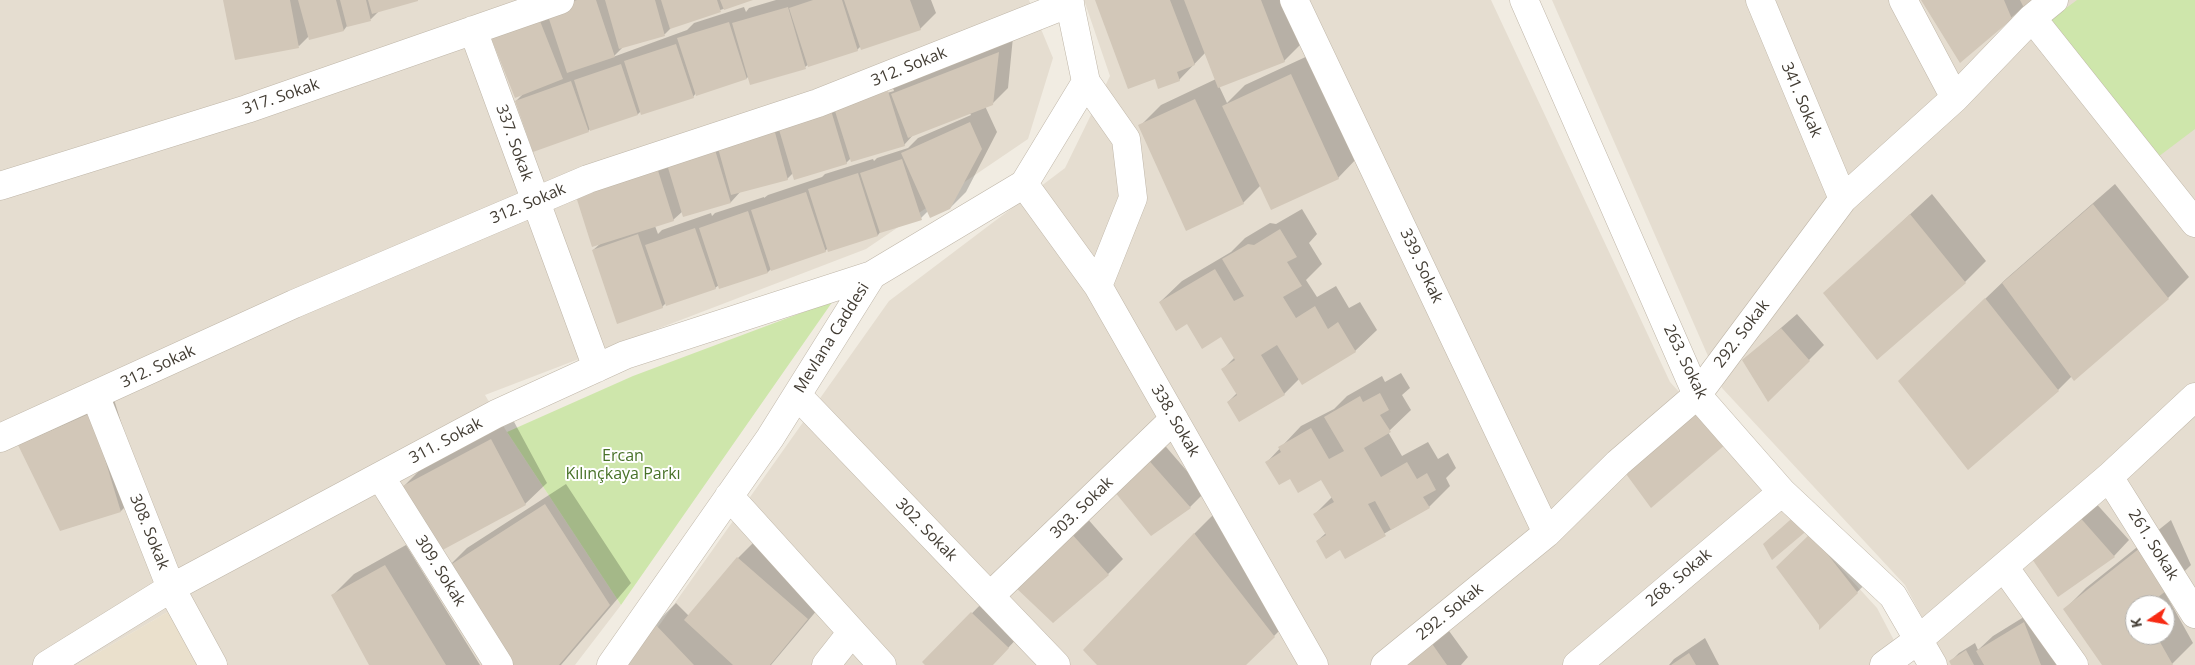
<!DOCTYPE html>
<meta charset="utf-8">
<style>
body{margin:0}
#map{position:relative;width:2195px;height:665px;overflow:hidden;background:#f1ece2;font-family:"Open Sans",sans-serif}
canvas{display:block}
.north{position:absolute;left:2125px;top:595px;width:50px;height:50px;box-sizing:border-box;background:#fff;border:1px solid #b3b1ad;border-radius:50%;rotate:258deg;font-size:14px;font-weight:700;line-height:20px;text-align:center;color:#423c33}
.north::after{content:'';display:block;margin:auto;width:18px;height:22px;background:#f72a13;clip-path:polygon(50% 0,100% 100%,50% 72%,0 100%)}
</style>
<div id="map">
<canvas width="2195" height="665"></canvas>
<div class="north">K</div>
</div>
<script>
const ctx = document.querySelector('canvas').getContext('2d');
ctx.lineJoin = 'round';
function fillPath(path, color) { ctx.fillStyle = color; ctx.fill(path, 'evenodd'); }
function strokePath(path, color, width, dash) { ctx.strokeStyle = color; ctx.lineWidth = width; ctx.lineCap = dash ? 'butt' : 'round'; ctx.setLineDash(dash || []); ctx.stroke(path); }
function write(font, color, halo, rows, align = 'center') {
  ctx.font = font + ' "Open Sans",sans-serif'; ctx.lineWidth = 4; ctx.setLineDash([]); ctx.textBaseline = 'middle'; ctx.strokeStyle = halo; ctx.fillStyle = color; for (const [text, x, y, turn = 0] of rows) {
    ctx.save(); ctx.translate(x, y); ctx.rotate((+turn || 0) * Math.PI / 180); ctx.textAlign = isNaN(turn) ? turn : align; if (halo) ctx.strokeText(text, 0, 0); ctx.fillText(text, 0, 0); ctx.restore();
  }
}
fillPath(new Path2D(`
 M0,0H1029L1053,58L1028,139L866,249L485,395L507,432L621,605L575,665H199L171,610L77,665H0Z
 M1084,0H1491L1670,382L1877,608L1907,665H631L889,301L1065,168L1110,76Z
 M1552,0H2195V665H1947L1905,585L1722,388ZM2135,605H2165V635H2135Z`), '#e5ddd0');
fillPath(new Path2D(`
 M171,610L199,665H77Z`), '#eae0cc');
fillPath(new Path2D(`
 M2077,0H2195V129L2154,160L2050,20Z
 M833,301L621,605L507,432L633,376Z`), '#cee6ab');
fillPath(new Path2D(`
 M225,0H415L380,10L371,19L347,26L344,30L310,38L309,36L299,46Z
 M558,0H750L673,26L665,34L623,47L613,57L687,30L694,23L744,7L746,12L749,8L776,0H931L936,13L920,29L861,46L857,50L809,64L805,67L749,76L747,78L696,93L693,97L641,111L638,114L591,128L588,131L516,101L524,93L489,30Z
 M1096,0H1290L1305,40L1284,61L1219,86L1227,103L1245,85L1312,54L1359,156L1338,178L1261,185L1243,203L1140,126L1161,105L1216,79L1205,53L1179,80L1156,78Z
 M1924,0H2032L2011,18Z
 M1013,37L1008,88L992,104L985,106L997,132L966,192L950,208L928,211L921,218L881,231L878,235L829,251L828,248L825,251L772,268L768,272L720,288L719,285L715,288L666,303L662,307L593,250L600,244L574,188ZM893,88L894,91L852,103V101ZM970,113L971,115L918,138L908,148L877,158L874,161L873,159L825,174L822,177L768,195L764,198V197L715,213L712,216L711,213L662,230L658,234L655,226L673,220L683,211L684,216L731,202L741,191L787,179L793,173L846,163L851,158L904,145L914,134Z
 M2115,184L2189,277L2168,298L2072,376L2058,390L1921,360L2007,278Z
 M1932,194L1986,261L1965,282L1825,293Z
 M1302,209L1317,234L1309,243L1322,264L1306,280L1317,297L1336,286L1349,308L1360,302L1377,330L1355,351L1299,379L1284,394L1228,402L1237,393L1223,369L1235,357L1222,335L1187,322L1160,302L1182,281L1231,252L1245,238L1270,223L1276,224Z
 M1797,314L1824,345L1769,400L1744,360Z
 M1401,373L1410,388L1402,395L1411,410L1388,432L1402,456L1428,442L1438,459L1448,453L1456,468L1446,478L1450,486L1429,507L1345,557L1340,548L1317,541L1326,533L1315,514L1332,497L1322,478L1290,477L1267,462L1301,426L1334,409L1347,396L1382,376L1385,382Z
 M112,393L142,490L121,511L61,530L19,445L40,424Z
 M512,418L547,483L525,504L403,487L424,466Z
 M1161,441L1205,492L1190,507L1115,491Z
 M566,484L631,583L561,665H508L446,569L467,548Z
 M2093,500L2129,540L2114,556L2058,596L2030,553Z
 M1219,509L1299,611L1245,665H1099L1194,534Z
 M1086,517L1123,559L1108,574L1030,570Z
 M1827,518L1873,577L1820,627Z
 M2171,520L2191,565L2164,591L2193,643L2171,665H2104L2065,609L2086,588ZM2135,605H2165V635H2135Z
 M759,537L828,597L771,665H626L655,624L676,603L689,616L738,558Z
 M406,545L480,665H370L333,595L354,574Z
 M987,598L1023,632L992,665H927L924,662Z
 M2040,607L2058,665H1953L1951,661L1959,653L1975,643L1978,650L1993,636Z
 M1444,624L1468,657L1461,665H1398Z
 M1705,638L1719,665H1669L1674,659Z`), '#0003');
fillPath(new Path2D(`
 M223,0H290L299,48L235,60Z
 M298,0H336L344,31L309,40Z
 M340,0H366L371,21L347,27Z
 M368,0H418V1L372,14Z
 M577,0H596L615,57L567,73L546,10Z
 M605,0H655L665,36L619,49Z
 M661,0H717L721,12L670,29Z
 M720,0H753L724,10Z
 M813,0H842L858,51L808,67L789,8Z
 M844,0H910L921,30L861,50Z
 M1095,0H1170L1195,65L1177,72L1180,81L1158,89L1155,79L1128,89Z
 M1184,0H1261L1285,62L1218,88Z
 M1921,0H2004L2012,19L1960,63Z
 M2020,0H2034L2024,8Z
 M788,7L806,69L750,85L732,23Z
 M536,11L563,79L515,98L488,30Z
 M729,22L747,79L696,96L677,38Z
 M676,44L694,98L641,115L624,61Z
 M999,52L993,105L908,138L891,94Z
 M621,64L638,115L590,131L574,80Z
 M1291,74L1339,179L1271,210L1222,106Z
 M571,81L589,132L533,152L515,101Z
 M888,91L905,146L851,162L834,108Z
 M1195,99L1244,204L1186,231L1138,125Z
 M830,107L847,164L794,180L777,123Z
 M970,122L982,149L950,209L930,218L901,153Z
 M773,125L788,180L731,195L716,141Z
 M713,143L731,203L683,217L665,158Z
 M902,159L922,220L880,233L860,173Z
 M655,161L674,221L592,247L573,187Z
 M858,173L878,236L828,252L808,189Z
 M806,192L826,252L771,271L751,210Z
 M2093,204L2169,299L2074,381L2002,283Z
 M748,211L768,273L719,289L699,228Z
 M1910,214L1966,283L1877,360L1823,293Z
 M695,228L716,289L666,306L645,245Z
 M1280,229L1297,257L1287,262L1302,286L1283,297L1296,318L1315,306L1328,329L1338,322L1356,352L1302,385L1277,345L1261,355L1285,395L1239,422L1227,402L1237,395L1221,369L1235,360L1221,337L1202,349L1187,324L1176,331L1159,302L1215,269L1234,301L1244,296L1222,259L1248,244L1254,245Z
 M638,234L663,308L617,324L592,250Z
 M1985,298L2059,391L1968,470L1898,381Z
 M1781,328L1810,361L1768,402L1742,360Z
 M1380,393L1389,410L1380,415L1391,432L1364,448L1381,477L1407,462L1417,479L1427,473L1436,490L1423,497L1430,508L1391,530L1375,501L1368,504L1386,536L1345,559L1340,550L1326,559L1316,541L1326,535L1313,514L1334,502L1321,480L1298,493L1290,479L1279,485L1265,462L1281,452L1278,447L1311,428L1329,459L1344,451L1324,417L1360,396L1363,402Z
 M1695,407L1726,444L1651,508L1618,463Z
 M91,413L121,512L60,531L18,445Z
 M491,439L526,505L437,553L401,487Z
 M1145,456L1191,508L1151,536L1114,491Z
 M545,504L610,605L559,665H507L444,569Z
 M1798,513L1810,528L1772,560L1763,544Z
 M2077,514L2115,557L2058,597L2028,553Z
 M1070,532L1109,575L1053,623L1013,585Z
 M1194,533L1275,637L1246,665H1097L1083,650Z
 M1811,533L1858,593L1819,630V625L1776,567Z
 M2150,540L2171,587L2148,605H2135V635H2156L2173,665H2102L2063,609Z
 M737,557L808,619L770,665H733L684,620Z
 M385,565L446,665H369L331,595Z
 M971,612L1009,648L993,665H925L922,662Z
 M2024,622L2041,665H1984L1976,651Z
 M654,623L694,665H625Z
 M1428,638L1447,665H1398Z
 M1966,650L1974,665H1951L1949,661Z
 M1689,653L1696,665H1671Z`), '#d2c7b8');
const minor = new Path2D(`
 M1294,0L1547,533
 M1524,0L1697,395L1782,492L1893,596L1933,665
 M1760,0L1843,199
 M1903,0L1955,98
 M2032,18L2195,223
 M473,30L597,368
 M1086,82L1126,139L1133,198L1098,286
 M1024,184L1098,286L1314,665
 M0,186L247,109L560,0
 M95,395L171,588L213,665
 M797,395L1056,665
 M0,438L294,304L588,179L818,103L1070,3
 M380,476L499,665
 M2109,477L2195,614
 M729,496L852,632
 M2004,567L2074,665
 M990,596L1174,419
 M47,665L171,588L496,414L625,355L872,275
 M611,665L770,438L872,275L1024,184L1086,82L1069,0
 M826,665L852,632L882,665
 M1385,665L1547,533L1618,463L1697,395L1843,199L1955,98L2032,18L2054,0
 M1577,665L1782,492
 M1884,665L1918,640L2109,477L2195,397`);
strokePath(minor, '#bfb6a8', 29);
strokePath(minor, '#fff', 28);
write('16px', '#423c33', '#fff', [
 ["312. Sokak",909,67,-22],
 ["317. Sokak",281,97,-19],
 ["341. Sokak",1801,100,67],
 ["337. Sokak",514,143,70],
 ["312. Sokak",528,204,-23],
 ["339. Sokak",1421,266,65],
 ["292. Sokak",1742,334,-53],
 ["Mevlana Caddesi",832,338,-58],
 ["263. Sokak",1685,362,64],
 ["312. Sokak",158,367,-25],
 ["338. Sokak",1175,421,60],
 ["311. Sokak",446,441,-28],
 ["303. Sokak",1082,508,-44],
 ["302. Sokak",926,530,46],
 ["308. Sokak",149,532,68],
 ["261. Sokak",2153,545,58],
 ["309. Sokak",440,571,58],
 ["268. Sokak",1679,578,-40],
 ["292. Sokak",1450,612,-39]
]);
write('16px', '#487228', '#fff', [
 ["Ercan",623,456],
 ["Kılınçkaya Parkı",623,474]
]);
</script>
